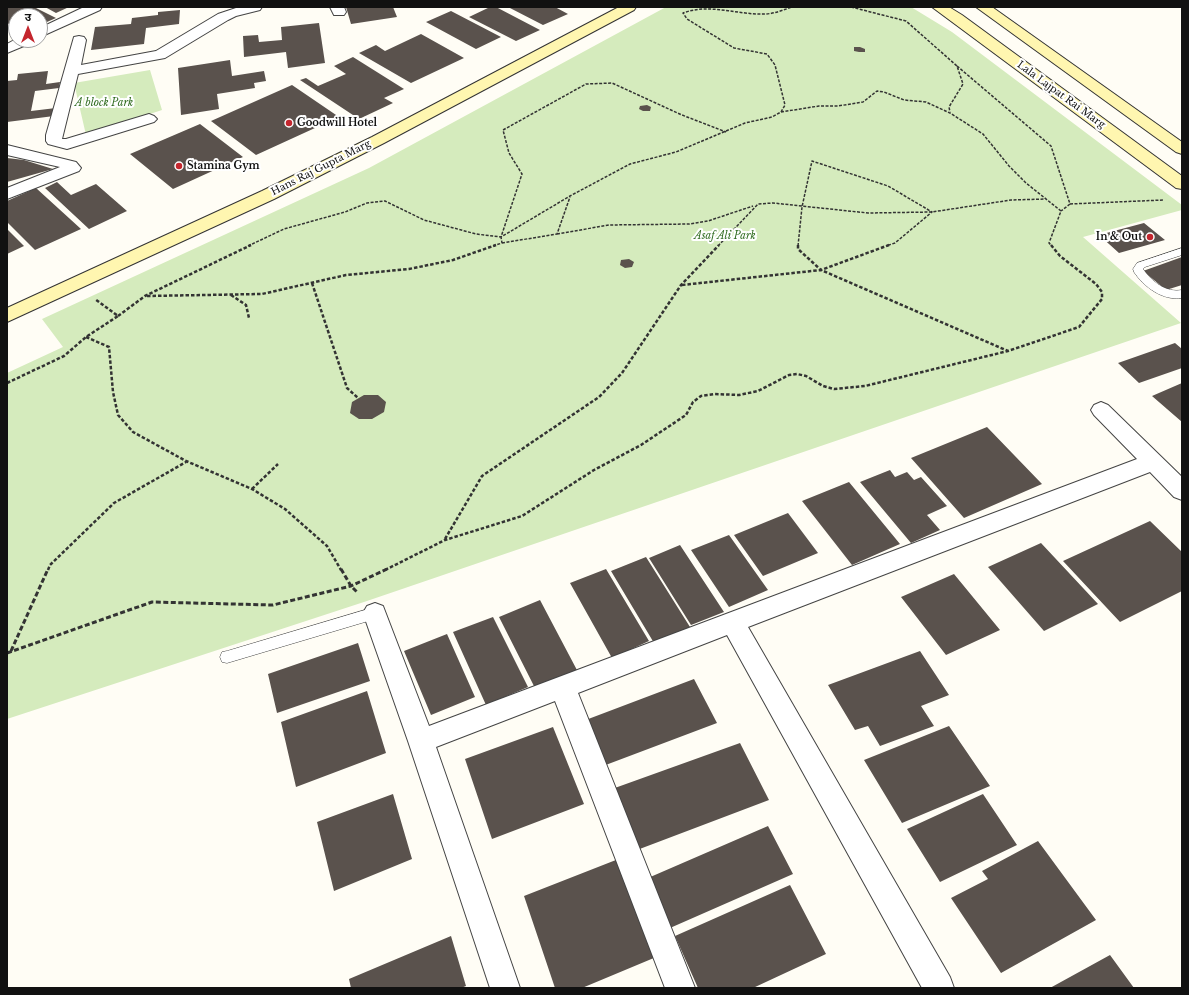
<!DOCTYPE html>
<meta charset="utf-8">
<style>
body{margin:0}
#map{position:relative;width:1189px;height:995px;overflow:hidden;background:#fffdf5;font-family:"Libre Baskerville","Noto Sans Devanagari",serif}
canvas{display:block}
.frame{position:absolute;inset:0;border:8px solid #111;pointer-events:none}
.north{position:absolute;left:8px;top:8px;width:40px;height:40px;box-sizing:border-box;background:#fff;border:1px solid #a0a0a0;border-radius:50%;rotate:0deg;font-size:11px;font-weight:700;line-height:16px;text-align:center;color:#111}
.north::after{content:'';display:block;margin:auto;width:14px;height:18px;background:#c4262e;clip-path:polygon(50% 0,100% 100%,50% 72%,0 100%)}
</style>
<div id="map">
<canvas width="1189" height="995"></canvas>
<div class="frame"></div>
<div class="north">उ</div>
</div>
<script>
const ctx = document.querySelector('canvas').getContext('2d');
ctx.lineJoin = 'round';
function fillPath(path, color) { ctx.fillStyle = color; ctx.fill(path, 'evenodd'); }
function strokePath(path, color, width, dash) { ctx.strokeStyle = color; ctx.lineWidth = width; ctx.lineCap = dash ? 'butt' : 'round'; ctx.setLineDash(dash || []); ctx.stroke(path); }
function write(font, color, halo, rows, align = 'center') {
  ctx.font = font + ' "Libre Baskerville",serif'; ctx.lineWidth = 4; ctx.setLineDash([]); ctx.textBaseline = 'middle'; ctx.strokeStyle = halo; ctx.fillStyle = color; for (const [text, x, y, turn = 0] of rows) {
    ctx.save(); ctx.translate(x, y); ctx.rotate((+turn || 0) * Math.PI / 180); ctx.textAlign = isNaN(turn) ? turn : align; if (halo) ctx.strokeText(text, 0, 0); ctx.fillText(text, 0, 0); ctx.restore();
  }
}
fillPath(new Path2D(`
 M666,7H911L952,32L1182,205V210L1083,237L1181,323L367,601L7,719V373L63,347L42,319L369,168Z
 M150,70L162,110L86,135L74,83Z`), '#d5ebbd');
fillPath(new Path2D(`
 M7,7H34L56,18L40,25V16H16V28L7,23Z
 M45,7H69L56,13Z
 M346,7H393L397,17L351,24Z
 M490,7H496L540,30L516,41L469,17Z
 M508,7H555L568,14L543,25Z
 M180,10L179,24L146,28L144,44L91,50L95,27L131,24L132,18L158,15V12Z
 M451,11L501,37L476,49L426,22Z
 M319,23L325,63L288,68L286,52L244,57L243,36L258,35L259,42L282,40L281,27Z
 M421,34L464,58L411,83L359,53L376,45L385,51Z
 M854,47H860L865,49V52H859L854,51Z
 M353,57L404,89L384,98L393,103L359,119L300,80L306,78L318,86L346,74L334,66Z
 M230,60L232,76L264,71L266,81L254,83L255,88L217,94L219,109L181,115L178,68Z
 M48,71L46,84L60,82L59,88L35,91L31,111L56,108L54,116L7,122V81L17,80L18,74Z
 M292,85L339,117L256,155L211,121Z
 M647,105L651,107L650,111H643L639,109L640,106Z
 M200,124L243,157L173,189L130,154Z
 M7,158L24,160L53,169L7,182Z
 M57,182L71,195L96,184L127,211L89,229L45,188Z
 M36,188L81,229L35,250L7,222V201Z
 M1144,223L1165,240L1119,253L1099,235Z
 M7,229L24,246L7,254Z
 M1182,257V285L1166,290L1143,271Z
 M629,259L634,262L632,267L625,268L620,265L621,260Z
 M1175,343L1182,349V368L1139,383L1118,363Z
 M1182,383V422L1152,396Z
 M364,395H378L386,402L384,412L372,419H359L350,413L352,402Z
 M987,427L1042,484L964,518L911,458Z
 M890,470L895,477L907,472L914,480L921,477L947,506L927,515L940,530L911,543L860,482Z
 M849,482L900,544L852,565L802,501Z
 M788,513L818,553L763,576L734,535Z
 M1150,521L1182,552V591L1120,622L1063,561Z
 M729,535L768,590L729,607L691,550Z
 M1041,543L1098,604L1044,631L988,567Z
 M680,545L724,612L691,625L649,558Z
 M646,557L690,627L654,643L611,571Z
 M606,569L649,641L612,658L570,583Z
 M954,574L1000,630L946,655L901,597Z
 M540,600L578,672L536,690L499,617Z
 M493,617L528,687L486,705L453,632Z
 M447,634L475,697L431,715L404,651Z
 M358,643L370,681L277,713L268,674Z
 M920,651L949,695L921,706L934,726L880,746L868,726L855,730L828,685Z
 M694,679L717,723L603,766L583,721Z
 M367,691L386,753L296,787L281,722Z
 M949,726L990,786L902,823L864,760Z
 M553,727L584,804L492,839L465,759Z
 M740,743L769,800L637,850L612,789Z
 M393,794L412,859L334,891L317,822Z
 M983,794L1017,845L940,882L907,829Z
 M768,826L793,874L670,928L648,878Z
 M1038,841L1096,920L1001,973L951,898L988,879L982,871Z
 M621,858L661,955L582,988H555L524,896Z
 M790,885L826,954L753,988H698L675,936Z
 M451,936L466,986L461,988H351L349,979Z
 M1110,955L1134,988H1050Z`), '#5a524d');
const lane = new Path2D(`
 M1182,248V255L1145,267L1143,269C1152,282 1166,293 1182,290V298C1163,301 1144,287 1134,272L1133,269L1137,263Z
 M375,607L380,609L382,613L380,617L375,619L227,663L222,662L220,657L222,652L227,651Z`);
const street = new Path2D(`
 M84,7H102L100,10L40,37V28Z
 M239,7H262L260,10L236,16L228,20L165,58L78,74L62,139H66L149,114L154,116L157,119L154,122L67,149L48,144L46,141V135L74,37L79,36L84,37L86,40L81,65L156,51L218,14Z
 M330,7H344L346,12L344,15H334Z
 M16,39V40H33L31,43L7,53V44Z
 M7,145L76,162L81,168L79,171L7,199V188L60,167L7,155Z
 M1101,402L1108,405L1182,477V500L1174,497L1150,472L748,627L950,977L954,988H922L727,635L578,693L695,988H665L555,701L436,747L520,988H490L408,741L363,613L367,606L375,603L383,606L429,726L1137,459L1094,415L1091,410L1094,405Z`);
const secondary = new Path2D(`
 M619,7H636L634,10L384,143L274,199L7,322V308L262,191L372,137Z
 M932,7H949L962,15L1182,176V189L1176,188Z
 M976,7H992L1182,142V154L1176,152Z`);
strokePath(lane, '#444', 1);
strokePath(street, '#444', 2);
strokePath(secondary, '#333', 2);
strokePath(new Path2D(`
 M851,7L906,21L957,66L963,84L949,107L950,112
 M957,66L1051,146L1070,204L1061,211
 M781,112L819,106H838L863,102L877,91L884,92L904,100L926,102L950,113L983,134L1009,166L1026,183L1061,211L1049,243L1052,246
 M1070,204L1163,200
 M557,234L609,225L689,224L708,221L753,206
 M502,243L557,234L570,197
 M248,246L284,229L345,212L367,203L385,201L424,220L476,234L501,237L570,196L630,164L676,152L745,123L772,117L781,112L785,105L775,65L767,54L734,48L687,19L683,13C709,3 738,15 764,14C774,14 783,10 792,7
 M493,246L502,243L501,237L522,174L509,153L503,130L586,84L612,83L682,115L726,132
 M718,246L758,204L773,203L868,213L932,212L1011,200L1045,199
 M798,246L802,207L812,161L888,186L932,212L895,243L886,246`), '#333', 1.5, [3, 1.5]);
strokePath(new Path2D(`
 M798,245V249L821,270L889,245
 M312,283L347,388L358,398
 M682,285L821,270L1008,351
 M231,295L246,305L249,318
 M147,296L262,294L346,275L409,269L453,260L496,245
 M118,316L145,296L251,245
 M86,337L109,347L113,392L118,415L133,432L186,461L252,489L285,509L327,546L341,570
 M7,383L64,356L86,337L118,316L95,299
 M252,489L278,464
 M445,539L482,476L599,397L622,373L681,285L719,245
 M48,570L50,565L114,503L186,462
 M385,570L445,540L522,516L594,470L641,445L686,415L693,402L701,396L715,394L739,395L758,391L789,375L797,374L806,376L823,386L834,389L865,386L1008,351L1079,327L1102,299V292L1096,284L1060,256L1051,245`), '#333', 2.5, [3.5, 2]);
strokePath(new Path2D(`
 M341,569L351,586L358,593
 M11,651L48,569
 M7,653L152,602L273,605L351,586L387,569`), '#333', 3, [5, 2.5]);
fillPath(lane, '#fff');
fillPath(street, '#fff');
fillPath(secondary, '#fff6b0');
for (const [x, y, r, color] of [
 [289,123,4,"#c4262e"],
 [179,166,4,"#c4262e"],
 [1150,237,4,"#c4262e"]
]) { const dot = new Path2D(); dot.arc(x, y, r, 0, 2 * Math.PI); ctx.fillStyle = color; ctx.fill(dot); strokePath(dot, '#fff', 1.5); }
write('10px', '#111', '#fff', [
 ["Lala Lajpat Rai Marg",1061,95,36],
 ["Hans Raj Gupta Marg",321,168,-27]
]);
write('italic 10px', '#2f6b1f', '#fff', [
 ["A block Park",104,103],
 ["Asaf Ali Park",725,236]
]);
write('bold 10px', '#111', '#fff', [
 ["Goodwill Hotel",297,123],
 ["Stamina Gym",187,166],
 ["In & Out",1142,237,"right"]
], 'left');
</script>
